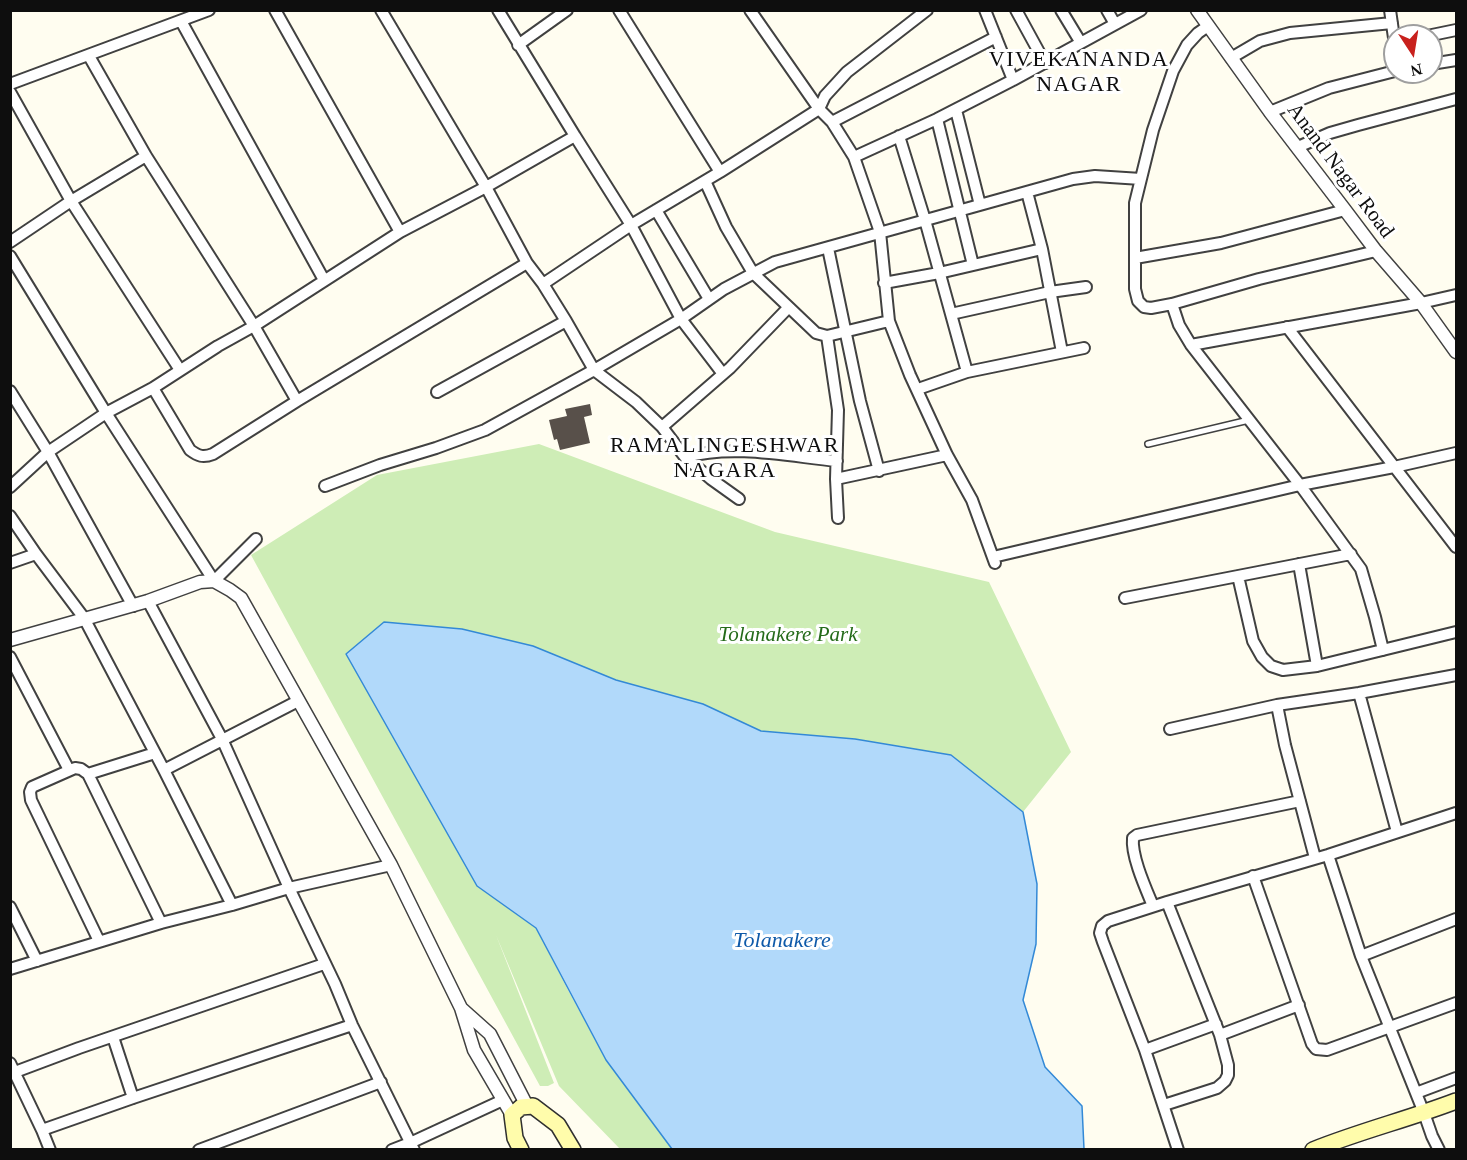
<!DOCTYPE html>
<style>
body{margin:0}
#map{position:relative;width:1467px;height:1160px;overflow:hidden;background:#fffdf0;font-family:"Times New Roman",serif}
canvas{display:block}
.frame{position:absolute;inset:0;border:12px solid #0e0e0e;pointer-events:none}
.north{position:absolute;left:1383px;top:24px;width:60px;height:60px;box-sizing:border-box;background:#fff;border:2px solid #9f9f9f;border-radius:50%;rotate:168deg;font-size:16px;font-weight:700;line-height:24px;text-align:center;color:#0e0e0e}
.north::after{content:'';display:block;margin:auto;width:21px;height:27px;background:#c8211d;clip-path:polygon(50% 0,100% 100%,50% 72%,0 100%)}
</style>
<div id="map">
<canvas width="1467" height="1160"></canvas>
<div class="frame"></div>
<div class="north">N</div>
</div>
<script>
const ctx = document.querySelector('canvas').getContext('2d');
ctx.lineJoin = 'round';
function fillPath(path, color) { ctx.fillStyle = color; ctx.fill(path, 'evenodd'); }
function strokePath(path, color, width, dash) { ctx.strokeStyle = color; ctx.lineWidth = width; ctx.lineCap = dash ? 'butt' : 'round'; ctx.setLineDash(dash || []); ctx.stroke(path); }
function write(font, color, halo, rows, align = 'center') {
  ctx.font = font + ' "Times New Roman",serif'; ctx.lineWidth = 6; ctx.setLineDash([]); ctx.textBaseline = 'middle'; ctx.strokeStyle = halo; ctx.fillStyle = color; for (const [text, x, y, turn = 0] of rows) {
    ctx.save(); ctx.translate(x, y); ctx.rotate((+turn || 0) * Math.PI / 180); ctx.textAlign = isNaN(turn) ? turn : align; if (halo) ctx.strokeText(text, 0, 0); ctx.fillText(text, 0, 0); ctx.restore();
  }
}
fillPath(new Path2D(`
 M539,444L775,532L989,582L1071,752L1023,812L951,755L855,739L761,731L703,704L616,680L533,646L384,622L346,654L477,886L536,928L568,990L606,1060L672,1149H620L559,1086L496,935L554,1083L548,1086H540L251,555L377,475Z`), '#ceedb6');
const water = new Path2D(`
 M384,622L462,629L533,646L616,680L703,704L761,731L855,739L951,755L1023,812L1037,884L1036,944L1023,1000L1045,1067L1082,1106L1084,1149H672L606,1060L536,928L477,886L346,654Z`);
fillPath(water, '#b1d9fa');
strokePath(water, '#3389d6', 1.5);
fillPath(new Path2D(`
 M590,404L592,415L584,417L590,443L560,450L557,439L554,440L549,420L567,416L565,409Z`), '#58504a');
const service = new Path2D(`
 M1148,444L1249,420`);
const minor = new Path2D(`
 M275,10L400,232
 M381,10L486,187L527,263L543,284L566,321L594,370L636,402L662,427L685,457L711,479L739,499
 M619,10L720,172
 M750,10L819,109L832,122L854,157L880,232L889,321L910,375L947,455L972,500L995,563
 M985,10L1013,80
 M1016,10L1045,63
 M1061,10L1081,43
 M1107,10L1115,24
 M1390,10L1395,45
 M181,21L324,280
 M1208,26L1198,33L1187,45L1173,71L1153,130L1135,203V289L1138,301L1144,307L1151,308L1172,304L1259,279L1376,251
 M1427,36L1456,30
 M518,45L567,10
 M89,56L146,156L254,326L297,401
 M1231,58L1260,41L1290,33L1392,23
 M1431,64L1456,60
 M10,84L209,10
 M10,92L71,201L180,370
 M956,110L980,205
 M1270,112L1329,88L1395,71
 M937,119L973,265
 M832,122L996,37
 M575,136L631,225L681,319L723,374
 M899,136L925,220L967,372
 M1298,147L1330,133L1358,125L1456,99
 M854,157L937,119L1013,80L1141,10
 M705,181L726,227L753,273L816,333L827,336L889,321
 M1027,192L1042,249L1062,352
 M656,210L709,299
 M10,242L71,201L146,156
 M828,248L860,401L879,471
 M10,256L106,413L214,581L256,539
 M1135,258L1221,243L1345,210
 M884,283L939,273L1042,249
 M543,284L631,225L720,172L819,109L825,96L847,72L927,10
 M1172,304L1179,325L1191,345L1300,485L1361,569L1375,617L1383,650
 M951,314L1050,292L1086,287
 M1287,327L1456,547
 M827,336L838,410L836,479L838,518
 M1191,345L1421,303L1456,295
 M153,388L190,450C198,456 203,458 213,454L297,401L527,263
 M918,389L967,372L1084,348
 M10,391L48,452L133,606
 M437,392L566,321
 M662,427L730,368L788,308
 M685,457C734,444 787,456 837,461
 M836,479L947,455
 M325,486L380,465L436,448L485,430L594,370L681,319L724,289L775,262L1073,179L1095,176L1141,179
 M10,487L48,452L106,413L153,388L218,346L254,326L400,232L486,187L575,136L498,10
 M10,516L36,554L84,618L164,770L232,905
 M993,557L1300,485L1394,467L1456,453
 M10,563L36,554
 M1299,564L1317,666
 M1238,576L1253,641L1262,657L1271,666L1283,670L1317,666L1456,632
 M1125,598L1351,554
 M148,601L222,739L289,888L335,984L352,1025L414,1150
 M10,657L69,770
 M1359,693L1397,832
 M1277,705L1285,745L1315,858
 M1170,729L1277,705L1359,693L1456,675
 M164,770L298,701
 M88,774L155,753
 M1328,855L1361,956L1424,1113L1432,1136L1439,1150
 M1253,876L1312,1044L1316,1049L1327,1050L1456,1003
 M1153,906C1146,889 1131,856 1133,838L1137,835L1300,801
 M10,907L37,961
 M99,941L31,800L30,792L32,787L75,768L81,769L88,774L161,923
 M1361,956L1456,919
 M10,969L161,923L232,905L289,888L391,865
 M1220,1035L1299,1005
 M113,1037L133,1098
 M1145,1050L1216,1024
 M10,1063L42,1130L50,1150
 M15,1072L79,1048L324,964
 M1416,1093L1456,1078
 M1164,1105L1217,1088L1225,1081L1228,1075V1065L1220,1035L1167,902
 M42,1130L133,1098L352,1025
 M199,1150L381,1082
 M392,1150L410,1143L503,1100
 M1178,1150L1145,1050L1103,942L1100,933L1102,926L1108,921L1167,902L1328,855L1456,813`);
const tertiary = new Path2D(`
 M1197,10L1270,112L1345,210L1376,251L1421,303L1456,352
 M10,640L148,601L200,582L214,581L230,590L241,598L391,865L461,1008L474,1050L512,1115
 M462,1009L490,1034L527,1106`);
const secondary = new Path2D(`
 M521,1150L515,1138L512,1115L521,1107L533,1106L558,1125L573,1150
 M1313,1150C1360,1131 1409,1119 1456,1101`);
strokePath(service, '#414141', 8);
strokePath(minor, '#414141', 14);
strokePath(tertiary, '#414141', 15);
strokePath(secondary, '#303030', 18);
strokePath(service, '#fff', 5);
strokePath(minor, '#fff', 10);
strokePath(tertiary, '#fff', 12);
strokePath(secondary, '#fffcab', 15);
write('21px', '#0e0e0e', '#fff', [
 ["Anand Nagar Road",1340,171,53]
]);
write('italic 21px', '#256b1a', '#fff', [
 ["Tolanakere Park",788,635]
]);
ctx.letterSpacing = '1.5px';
write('22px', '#0e0e0e', '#fff', [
 ["VIVEKANANDA",1079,60],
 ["NAGAR",1079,85],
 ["RAMALINGESHWAR",725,446],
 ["NAGARA",725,471]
]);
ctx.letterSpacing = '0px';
write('italic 22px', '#0f5aa9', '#fff', [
 ["Tolanakere",782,941]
]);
</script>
